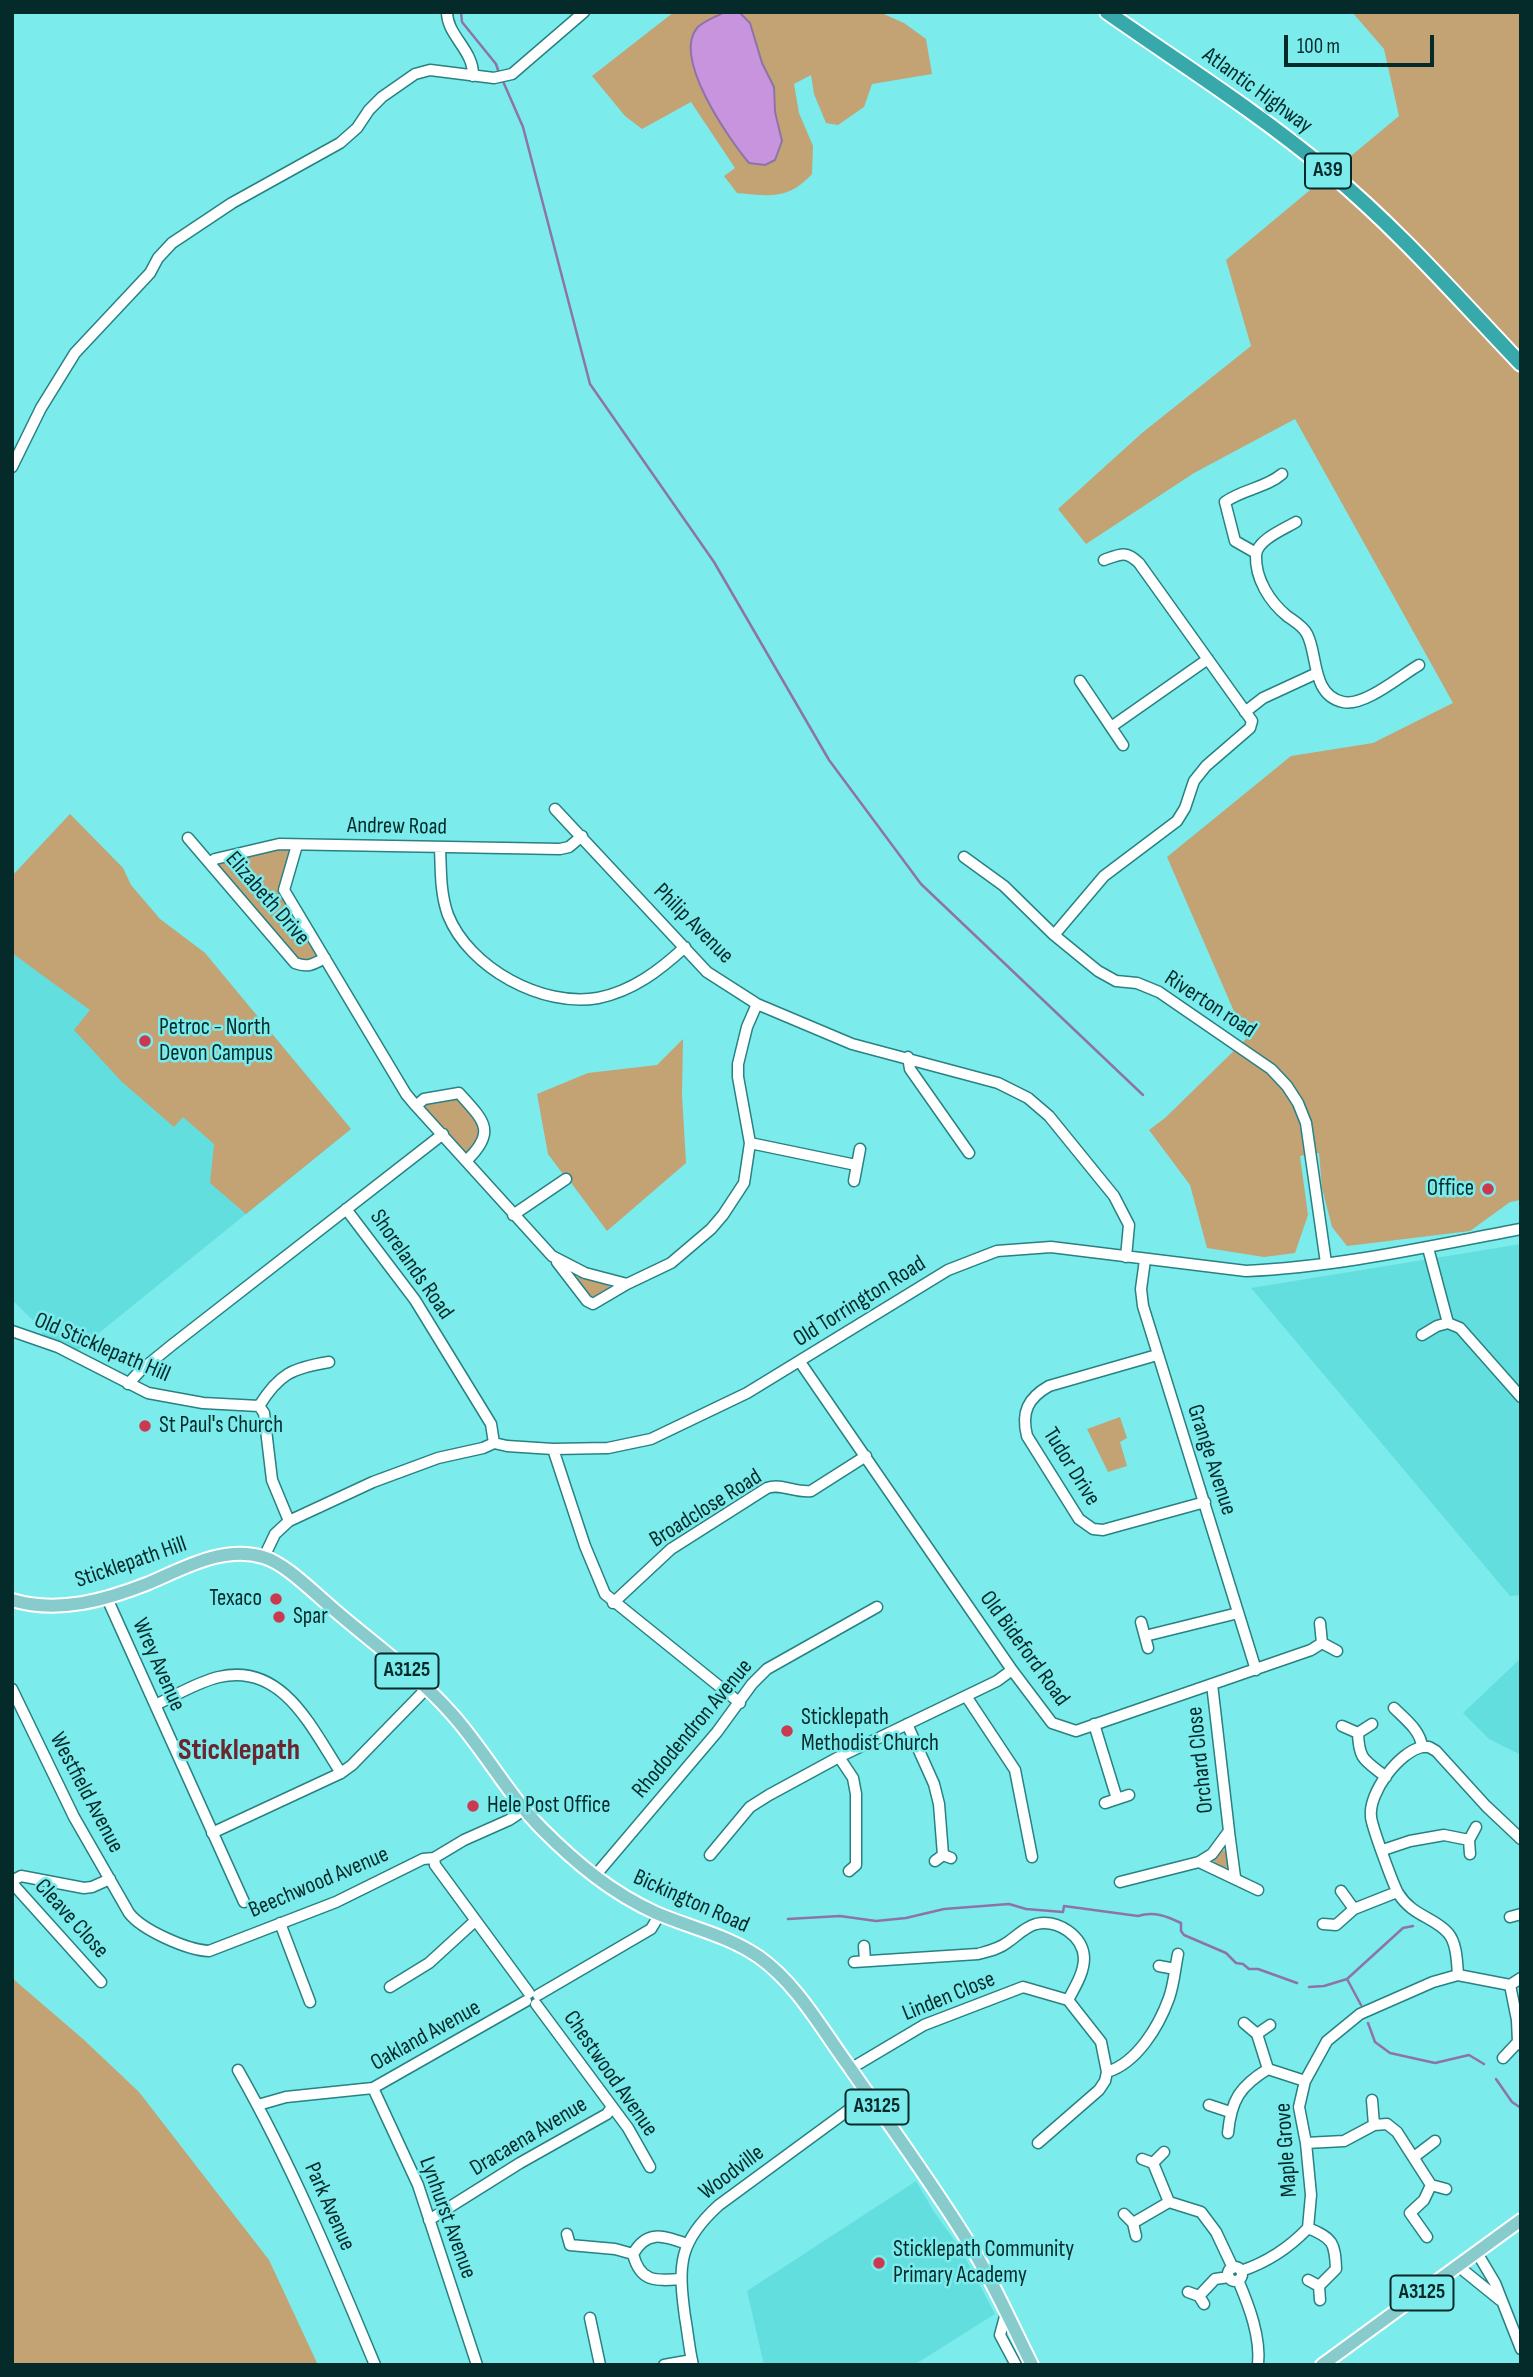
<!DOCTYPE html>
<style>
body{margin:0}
#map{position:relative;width:1533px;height:2377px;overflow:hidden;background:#7cebec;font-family:"Sofia Sans Condensed",sans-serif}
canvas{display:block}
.frame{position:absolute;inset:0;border:14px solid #042a2a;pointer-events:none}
.scale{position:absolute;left:1284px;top:35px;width:150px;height:32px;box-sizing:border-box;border:4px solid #042a2a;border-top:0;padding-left:9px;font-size:21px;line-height:24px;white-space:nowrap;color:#042a2a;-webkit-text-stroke:5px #7cebec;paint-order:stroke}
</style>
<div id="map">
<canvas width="1533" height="2377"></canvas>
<div class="frame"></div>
<div class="scale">100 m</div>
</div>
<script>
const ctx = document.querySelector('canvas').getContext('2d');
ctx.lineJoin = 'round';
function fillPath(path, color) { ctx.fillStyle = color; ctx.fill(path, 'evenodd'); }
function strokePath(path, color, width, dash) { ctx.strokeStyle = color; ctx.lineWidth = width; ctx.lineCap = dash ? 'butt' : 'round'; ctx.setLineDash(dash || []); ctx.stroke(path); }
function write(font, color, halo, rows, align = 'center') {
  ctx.font = font + ' "Sofia Sans Condensed",sans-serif'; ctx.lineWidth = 5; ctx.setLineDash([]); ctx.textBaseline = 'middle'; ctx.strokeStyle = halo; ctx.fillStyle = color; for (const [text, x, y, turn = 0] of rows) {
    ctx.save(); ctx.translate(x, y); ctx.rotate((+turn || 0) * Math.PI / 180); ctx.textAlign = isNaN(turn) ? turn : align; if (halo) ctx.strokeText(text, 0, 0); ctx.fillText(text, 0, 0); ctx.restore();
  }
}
fillPath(new Path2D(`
 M70,814L123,868L131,885L160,919L205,953L351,1129L78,1350L41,1336L43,1330L12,1300V876Z
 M1521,1244V1595L1510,1596L1251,1288Z
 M1521,1658V1755L1489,1739L1463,1713Z
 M916,2181L934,2212L960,2248L995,2314L914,2365H764L747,2291Z`), '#63dedf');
fillPath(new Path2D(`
 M674,12H725L697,27L692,56L699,82L715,113L782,141L775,112L774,87L762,63L750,23L739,12H879L904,23L926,39L932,74L872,84L864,107L838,125L826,123L814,94L811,75L794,84L799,113L813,146L812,174C788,200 770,196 737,193L724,176L735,168L691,102L642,129L625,116L592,76Z
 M1352,12H1521V1200L1510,1202L1470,1231L1347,1246L1332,1227L1322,1188L1319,1153L1300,1156L1308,1215L1295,1253L1264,1257L1207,1248L1190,1185L1149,1130L1165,1118L1246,1039L1167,857L1291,756L1373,743L1453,703L1295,419L1194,473L1086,544L1058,509L1142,433L1251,346L1226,260L1399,116L1384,49Z
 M70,814L123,868L131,885L160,919L205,953L351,1129L246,1214L210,1183L214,1144L183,1117L174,1127L121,1081L74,1030L90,1010L12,953V876Z
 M280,847L290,850L280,888L318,956L309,962L299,960L217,864Z
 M683,1039L682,1094L686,1163L607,1231L572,1184L568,1173L563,1174L548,1154L537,1094L588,1073L657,1065Z
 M457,1096C478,1120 491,1129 466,1157L422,1106L426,1102Z
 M579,1276L607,1284L610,1289L590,1299L574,1279Z
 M1120,1417L1127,1438L1120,1442L1127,1466L1108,1472L1087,1429Z
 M1227,1850L1230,1867L1222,1868L1214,1864V1860L1220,1851Z
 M12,1978L83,2039L139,2092L269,2260L318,2365H12Z`), '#c3a273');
const water = new Path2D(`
 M725,12H739L750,23L762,63L774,87L775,112L782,141L775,160L765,165L749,163C729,139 672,58 697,28C703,21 718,16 725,12Z`);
fillPath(water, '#c894de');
strokePath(water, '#8d74a8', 2);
strokePath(new Path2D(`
 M461,12L462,22L496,64L499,73
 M502,79L523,127L590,384L714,562L829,760L921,884L1143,1095
 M788,1919L840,1916L876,1921L906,1918L944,1909L1009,1904L1026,1909L1063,1912L1064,1906L1138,1916C1154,1911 1166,1916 1181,1923V1931L1184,1935L1226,1953L1236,1963L1243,1964L1249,1969H1258L1297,1983
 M1347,1979L1403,1928L1413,1926
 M1309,1987L1324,1986L1347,1979L1361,2005
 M1368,2023L1375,2042L1390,2053L1435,2063L1469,2055L1484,2064
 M1496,2079L1512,2102L1521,2108`), '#8d74a8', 2.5);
const minor = new Path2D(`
 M447,12C447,36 474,50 473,76
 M12,467L41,408L75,353L150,273L158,258L172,243L232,203L340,143L357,128L369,110L382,97L415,74L430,70L494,78L512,74L584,12
 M1296,522C1284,529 1257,540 1256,555C1255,579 1270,602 1287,616C1294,621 1303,626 1307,634C1318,654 1311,695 1343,702C1364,707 1400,676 1419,665
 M1256,553L1235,541L1225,502C1243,489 1266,488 1282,474
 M1080,681L1123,745
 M1245,712L1263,698L1315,674
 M1111,727L1208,659
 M555,809L707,972L757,1004L852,1044L998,1083L1028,1098L1049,1116L1114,1196L1129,1225L1126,1257
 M188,838L295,963C308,968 314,964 325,958
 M297,845L284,890L406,1094L416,1106L552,1256L585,1273L627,1284
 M440,847C441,870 440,893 448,915C469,968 543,1008 598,998C633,991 660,970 685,947
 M964,857L1004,886L1054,935L1098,971L1116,981L1137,983L1159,992L1271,1069L1287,1086L1298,1103L1306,1123L1326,1263
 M210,863L215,859L279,844L560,849L569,847L582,836
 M1054,935L1104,876L1177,821L1185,808L1194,781L1206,766L1250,728L1252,721L1139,563C1126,550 1120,554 1104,560
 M908,1057L910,1069L969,1153
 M416,1106L424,1099L459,1093C483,1120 498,1131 466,1161
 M750,1143L856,1165
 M854,1181L860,1149
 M346,1209L415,1300L491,1424L494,1443
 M513,1215L566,1179
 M1428,1248L1448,1323
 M1145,1260L1141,1289L1143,1306L1256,1670
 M557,1262L587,1301L593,1304L627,1284L671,1263L711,1229L723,1215L744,1183L750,1143L738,1077V1064L747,1027L757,1004
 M1448,1323L1460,1328L1521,1397
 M12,1331L58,1347L148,1393L203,1403L259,1406L264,1413L272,1480L289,1521
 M1422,1335L1437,1326L1448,1323
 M1157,1355L1049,1386C1028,1398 1021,1412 1027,1436L1079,1519L1093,1529L1103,1530L1205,1502
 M800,1362L1012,1670L1052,1723L1076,1731L1311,1650L1322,1643
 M128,1384L140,1371L172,1345L443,1134
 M259,1406C279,1374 292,1368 329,1362
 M553,1449L585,1546L605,1594L740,1703
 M264,1557L275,1534L289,1521L373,1482L438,1458L483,1448L494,1443L507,1446L553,1449L608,1448L651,1439L747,1393L948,1270L997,1251L1051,1247L1246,1271C1338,1267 1430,1246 1521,1229
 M106,1596L244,1902
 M613,1603L671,1549L767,1488C782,1483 795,1493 811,1491L866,1456
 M1141,1622L1148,1648
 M1320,1623L1322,1643
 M1145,1636L1238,1613
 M1322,1643L1337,1651
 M12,1689L74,1817L129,1913C142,1930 187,1950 209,1951L336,1902L423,1859L434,1858L464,1840L509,1820L524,1810
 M966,1696L1015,1770L1032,1857
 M155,1705C175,1696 197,1682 219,1677C283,1662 312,1729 341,1773
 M1394,1708C1405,1719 1421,1731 1422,1747H1429L1436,1751L1486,1806L1521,1839
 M907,1724L934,1784L939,1804L943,1855
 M1094,1724L1117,1799
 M1372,1724L1358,1733C1359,1761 1365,1760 1386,1777
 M1342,1726L1358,1733
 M1422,1747C1399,1752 1368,1793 1371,1817C1372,1827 1393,1884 1398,1893C1412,1916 1434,1917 1448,1933C1457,1943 1457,1963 1458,1975
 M839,1757L853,1778L856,1794V1865L849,1871
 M1105,1803L1129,1795
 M1229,1832L1235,1877
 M212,1833L341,1773L352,1765L427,1688
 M1469,1840L1476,1827
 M1383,1850L1410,1841L1444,1835L1469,1840L1470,1854
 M710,1855L750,1807L769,1795L839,1757L997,1681L1012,1670
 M434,1858L435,1865L529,1993
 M935,1861L943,1855L951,1858
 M1199,1862L1258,1890
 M594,1877L717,1732L752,1684L767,1669L877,1607
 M12,1881L21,1876L84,1888L92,1887L110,1879
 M1120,1882L1199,1862L1212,1854L1229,1831L1212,1684
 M12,1883L101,1982
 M1341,1891L1354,1909L1397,1892
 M1510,1917L1521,1914
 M280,1923L310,2002
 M1323,1924L1336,1925L1354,1909
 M864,1946L865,1961
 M854,1962L978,1954C989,1951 999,1949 1008,1942C1018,1935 1025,1927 1036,1924C1058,1919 1083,1936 1084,1958C1084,1973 1075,1987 1068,2000
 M1159,1966L1175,1969
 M1510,1985L1517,2020L1518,2042L1521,2045
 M390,1987L429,1963L475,1921
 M538,1995L651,1929L660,1914
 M536,2004L628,2128L650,2167
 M1244,2023L1257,2034L1268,2069
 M1257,2034L1270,2025
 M1503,2058L1518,2042
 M850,2069L924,2025L1023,1987L1068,2000L1101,2042L1107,2072
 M238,2070C292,2165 333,2264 375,2365
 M373,2088L418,2185L477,2365
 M1372,2100L1374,2125
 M258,2105L286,2097L373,2088L526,2001
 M1209,2105L1230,2112
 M1228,2133C1231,2100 1240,2086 1268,2069L1305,2081
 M1038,2143L1099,2090L1105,2081L1107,2072C1137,2063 1159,2026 1169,1998C1174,1984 1175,1968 1178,1954
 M1306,2143L1344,2141L1374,2125L1387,2124L1397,2132L1431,2185L1424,2200L1410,2213L1427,2237
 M1414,2157L1435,2141
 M1142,2159L1153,2163L1164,2152
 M1153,2163L1169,2202
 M1431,2185L1446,2189
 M1124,2214L1133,2223L1136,2236
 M429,2220L520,2163L607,2114L611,2108
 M1133,2223L1169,2202L1201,2212L1216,2232L1233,2268
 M1308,2228C1333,2238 1335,2243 1336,2269L1319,2286
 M567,2234L570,2245L615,2249L633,2254
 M1476,2251L1495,2283L1521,2349
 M1458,2266L1500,2300
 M1228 2274a7 7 0 1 1 14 0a7 7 0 1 1-14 0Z
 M1241,2271C1268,2262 1289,2248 1308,2228L1311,2195L1306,2143L1299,2107L1305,2081L1327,2041L1360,2014L1433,1982L1458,1975L1510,1985L1521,1978
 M680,2279C655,2281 640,2282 633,2254C647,2229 664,2236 687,2244
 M1238,2280C1249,2306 1261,2337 1258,2365
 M1308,2280L1319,2286L1320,2300
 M1188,2292L1199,2296L1204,2304
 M1199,2296L1215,2279L1229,2277
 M1006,2313L1000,2335L1016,2365
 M590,2318L600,2365
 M664,2365L692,2360
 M693,2365C689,2349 688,2333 685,2317C678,2265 678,2242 719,2205L869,2095`);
const major = new Path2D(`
 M12,1600C58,1614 106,1600 149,1583C184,1568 224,1545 263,1557C285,1563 313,1592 331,1607C371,1642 417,1674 452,1714C485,1751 508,1795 543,1830C577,1864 612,1893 656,1913C691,1928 727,1935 759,1957C797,1984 821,2028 848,2065C888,2123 930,2180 967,2240C992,2279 1011,2323 1032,2365
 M1322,2365L1521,2220`);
const highway = new Path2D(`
 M1107,12C1181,64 1259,113 1328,171C1398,229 1458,298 1521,364`);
strokePath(minor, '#288182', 13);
strokePath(major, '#fff', 16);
strokePath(highway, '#fff', 18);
strokePath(minor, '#fff', 10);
strokePath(major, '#87cbcc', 12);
strokePath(highway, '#37a9aa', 14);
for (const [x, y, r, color] of [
 [145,1041,7,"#c93950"],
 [1488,1189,7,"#c93950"],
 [145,1426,7,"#c93950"],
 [276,1599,7,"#c93950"],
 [279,1617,7,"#c93950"],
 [787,1731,7,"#c93950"],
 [473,1806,7,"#c93950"],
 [879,2263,7,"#c93950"]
]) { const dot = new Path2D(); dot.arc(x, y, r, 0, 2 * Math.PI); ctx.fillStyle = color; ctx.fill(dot); strokePath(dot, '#7cebec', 2.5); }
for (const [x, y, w] of [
 [1328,171,46],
 [407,1671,63],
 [877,2107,63],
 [1422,2293,63]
]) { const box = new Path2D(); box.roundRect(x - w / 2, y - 17.5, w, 35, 5); ctx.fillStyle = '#7cebec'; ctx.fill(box); strokePath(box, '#042a2a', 2); }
write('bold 21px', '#042a2a', null, [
 ["A39",1328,171],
 ["A3125",407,1671],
 ["A3125",877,2107],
 ["A3125",1422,2293]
]);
write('23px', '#042a2a', '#7cebec', [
 ["Atlantic Highway",1257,91,36],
 ["Andrew Road",397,827,1],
 ["Elizabeth Drive",267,899,49],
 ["Philip Avenue",693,924,45],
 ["Riverton road",1210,1005,33],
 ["Shorelands Road",411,1265,55],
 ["Old Torrington Road",860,1302,-32],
 ["Old Sticklepath Hill",102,1348,23],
 ["Grange Avenue",1211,1460,72],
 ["Tudor Drive",1071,1467,58],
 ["Broadclose Road",706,1509,-32],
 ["Sticklepath Hill",131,1563,-19],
 ["Old Bideford Road",1024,1649,54],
 ["Wrey Avenue",158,1665,66],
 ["Rhododendron Avenue",693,1729,-50],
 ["Orchard Close",1201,1760,-96],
 ["Westfield Avenue",86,1793,62],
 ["Beechwood Avenue",319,1883,-23],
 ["Bickington Road",691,1902,24],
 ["Cleave Close",71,1919,48],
 ["Linden Close",949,1997,-22],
 ["Oakland Avenue",426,2036,-29],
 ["Chestwood Avenue",610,2074,55],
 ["Dracaena Avenue",529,2137,-31],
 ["Maple Grove",1287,2150,-94],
 ["Woodville",732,2173,-37],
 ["Park Avenue",329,2207,66],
 ["Lynhurst Avenue",447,2218,70]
]);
write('23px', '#042a2a', '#7cebec', [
 ["Petroc - North",159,1028],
 ["Devon Campus",159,1054],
 ["Office",1474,1189,"right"],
 ["St Paul's Church",159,1426],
 ["Texaco",262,1599,"right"],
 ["Spar",293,1617],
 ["Sticklepath",801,1718],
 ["Methodist Church",801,1744],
 ["Hele Post Office",487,1806],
 ["Sticklepath Community",893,2250],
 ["Primary Academy",893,2276]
], 'left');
write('bold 30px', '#6b252e', '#7cebec', [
 ["Sticklepath",239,1751]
]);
</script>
